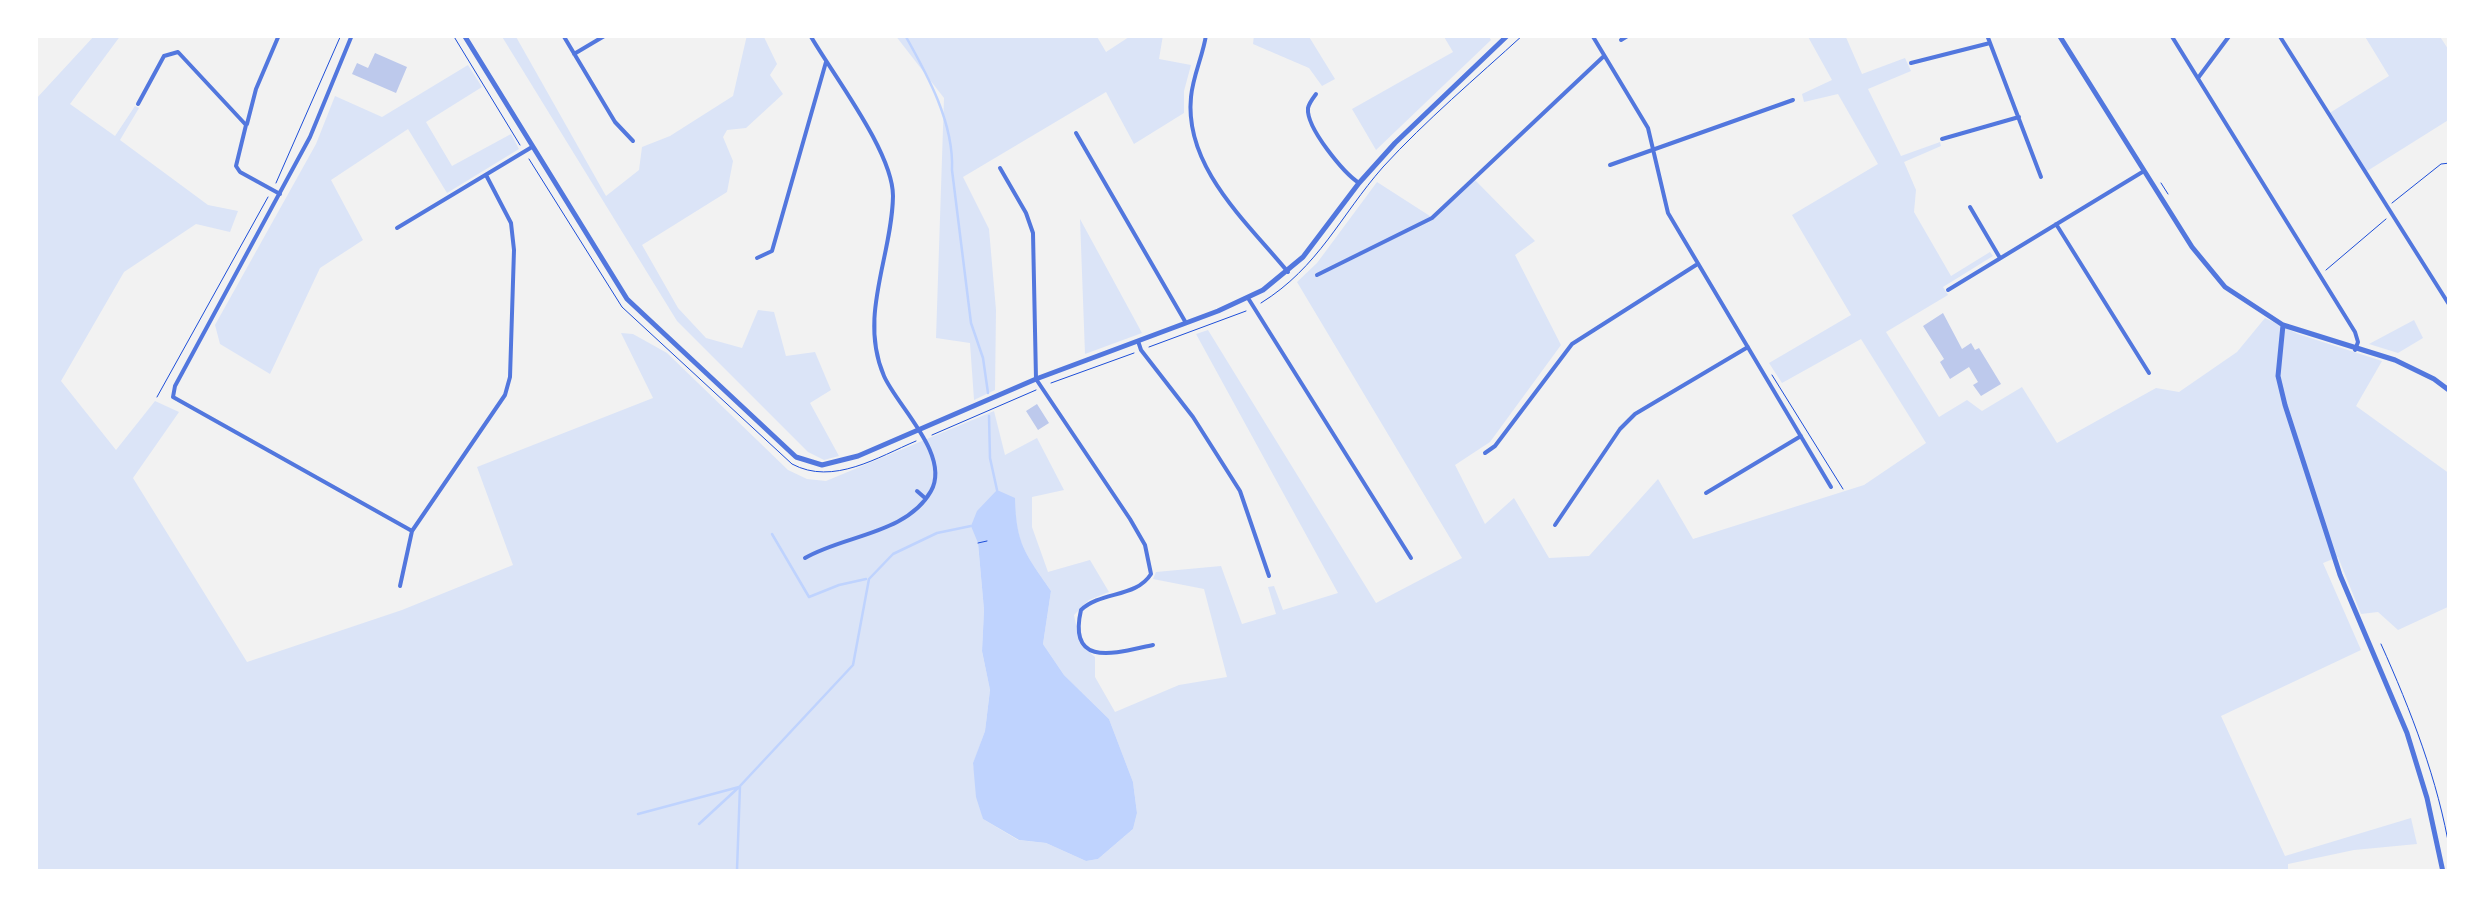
<!DOCTYPE html>
<style>
body{margin:0}
#map{position:relative;width:2485px;height:907px;overflow:hidden;background:#f2f2f2;font-family:Quicksand,sans-serif}
canvas{display:block}
.frame{position:absolute;inset:0;border:38px solid #fff;pointer-events:none}
</style>
<div id="map">
<canvas width="2485" height="907"></canvas>
<div class="frame"></div>
</div>
<script>
const ctx = document.querySelector('canvas').getContext('2d');
ctx.lineJoin = 'round';
function fillPath(path, color) { ctx.fillStyle = color; ctx.fill(path, 'evenodd'); }
function strokePath(path, color, width, dash) { ctx.strokeStyle = color; ctx.lineWidth = width; ctx.lineCap = dash ? 'butt' : 'round'; ctx.setLineDash(dash || []); ctx.stroke(path); }
fillPath(new Path2D(`
 M95,35H121L70,104L115,136L135,106L139,108L120,140L208,205L238,211L230,232L196,224L124,272L61,381L116,450L155,401L179,412L133,478L247,662L402,610L513,565L477,467L653,398L621,333L633,334L667,353L788,470L807,479L826,481L994,411L1005,455L1037,438L1064,490L1032,497V527L1048,572L1090,560L1109,592L1089,600L1074,615L1080,644L1095,657V677L1115,712L1179,685L1227,677L1204,589L1153,579L1156,572L1221,566L1242,624L1276,614L1268,587L1274,586L1283,610L1338,593L1196,334L1208,330L1376,603L1462,558L1297,282L1317,263L1377,182L1433,218L1474,179L1535,241L1515,255L1561,345L1490,442L1455,465L1485,524L1514,498L1549,558L1589,556L1658,479L1693,539L1864,485L1926,443L1861,339L1782,383L1769,363L1851,315L1792,215L1878,164L1838,94L1804,102L1802,94L1832,80L1807,35H1845L1862,74L1905,58L1911,71L1868,89L1901,156L1940,142L1941,146L1904,162L1916,190L1914,212L1951,276L1990,252L1993,256L1943,287L1948,295L1886,332L1939,417L1967,400L1982,411L2022,387L2057,443L2156,388L2179,392L2237,352L2265,318L2298,334L2382,361L2356,406L2450,474V606L2398,630L2378,612L2361,614L2338,557L2323,563L2361,650L2221,716L2285,856L2411,818L2417,844L2354,850L2288,864V872H35V100ZM1014,498C1016,545 1026,554 1051,591L1043,644L1064,675L1109,719L1133,782L1137,813L1133,829L1098,859L1086,861L1046,843L1018,840L983,819L973,764L985,731L990,690L982,651L984,610L978,543Z
 M501,35H515L606,196L639,170L642,147L670,136L733,96L747,35H763L777,64L770,75L783,94L746,128L727,130L723,137L733,161L727,192L642,245L678,308L706,338L742,348L758,310L774,312L786,356L815,352L831,390L810,403L839,456L824,460L808,452L677,321Z
 M895,35H1096L1106,52L1132,35H1163L1159,59L1191,65L1184,91V113L1134,144L1106,92L963,177L989,229L996,310L995,390L974,400L970,343L936,338L944,98Z
 M1254,35H1308L1335,79L1322,86L1309,68L1253,44Z
 M1443,35H1488L1491,40L1376,150L1352,109L1453,52Z
 M2364,35H2439L2450,52V119L2364,173L2328,114L2389,76Z
 M468,65L482,87L426,122L452,166L511,134L519,149L447,193L408,129L331,180L363,240L320,268L270,374L220,344L215,325L316,144L335,96L382,117Z
 M1080,219L1142,333L1085,354Z
 M2414,320L2423,338L2398,353L2369,344Z`), '#dbe4f7');
fillPath(new Path2D(`
 M997,490L1015,498C1016,545 1026,554 1051,591L1043,644L1064,675L1109,719L1133,782L1137,813L1133,829L1098,859L1086,861L1046,843L1019,840L983,819L976,797L973,763L985,731L990,690L982,651L984,610L978,543L971,526L977,511Z`), '#bfd3fe');
strokePath(new Path2D(`
 M905,35C928,76 954,123 952,170L971,323L983,358L988,393
 M989,416L990,458L997,490
 M772,534L809,597L839,585L866,579
 M638,814L739,787
 M699,824L738,788
 M737,870L740,786L853,665L869,579L893,554L937,533L971,526`), '#bfd3fe', 2.5);
fillPath(new Path2D(`
 M375,53L407,67L396,93L352,74L357,63L368,68Z
 M1943,313L1962,349L1971,343L1975,350L1979,348L2001,384L1981,396L1973,385L1978,382L1969,367L1950,379L1940,362L1944,359L1923,326Z
 M1037,404L1049,423L1038,430L1026,411Z`), '#bdc9ec');
strokePath(new Path2D(`
 M453,35L520,145
 M529,159L622,307L792,464C833,486 878,457 916,441
 M276,183L341,35
 M2161,183L2168,194
 M2392,203L2441,164L2450,163
 M2326,270L2386,219
 M1261,303C1319,267 1340,216 1383,167C1426,120 1476,78 1523,35
 M1149,347L1246,311
 M1772,375L1843,489
 M1051,383L1134,353
 M157,397L268,197
 M932,435L1036,390
 M978,543L987,541
 M2381,644C2411,711 2438,780 2450,852`), '#1d4ed8', 1);
strokePath(new Path2D(`
 M352,35L310,137L175,386L173,397L412,531
 M563,35L615,122L633,141
 M1206,35C1203,56 1193,75 1191,97C1184,167 1247,222 1288,272
 M1592,35L1648,128L1668,213L1831,487
 M1987,35L2041,177
 M2171,35L2355,332L2358,342L2355,350
 M2279,35L2450,306
 M1621,40L1629,35
 M574,54L606,35
 M1911,63L1990,43
 M2198,78L2230,35
 M1316,94C1313,98 1309,103 1308,108C1306,128 1344,173 1359,183
 M138,104L164,56L178,52L246,125L236,166L240,172L280,194
 M247,124L256,89L279,35
 M1076,133L1186,323
 M1942,139L2019,117
 M1610,165L1793,100
 M1000,168L1026,213L1033,233L1036,379L1130,519L1145,545L1151,574C1136,598 1101,591 1081,610C1067,670 1119,652 1153,645
 M1970,207L2000,258
 M2056,224L2149,373
 M397,228L532,147
 M757,258L772,251L826,62
 M1317,275L1432,218L1604,56
 M1948,290L2144,171
 M1248,298L1411,558
 M1138,341L1141,350L1193,417L1240,491L1269,576
 M1485,453L1495,446L1572,344L1696,265
 M917,491L925,498
 M1706,493L1801,436
 M1555,525L1620,429L1635,414L1748,347
 M805,558C844,535 907,534 931,491C951,455 897,406 884,376C858,316 892,257 893,196C893,152 833,75 810,35
 M400,586L412,531L505,395L510,377L514,250L511,223L486,175`), '#5277de', 4);
strokePath(new Path2D(`
 M464,35L627,299L796,457L822,465L858,456L1036,379L1218,311L1263,290L1303,257L1359,183L1395,143L1508,35
 M2059,35L2192,247L2225,287L2283,325L2395,360L2434,379L2450,391
 M2283,325L2278,376L2285,405L2340,575L2407,733L2427,798L2443,872`), '#5277de', 5);
</script>
